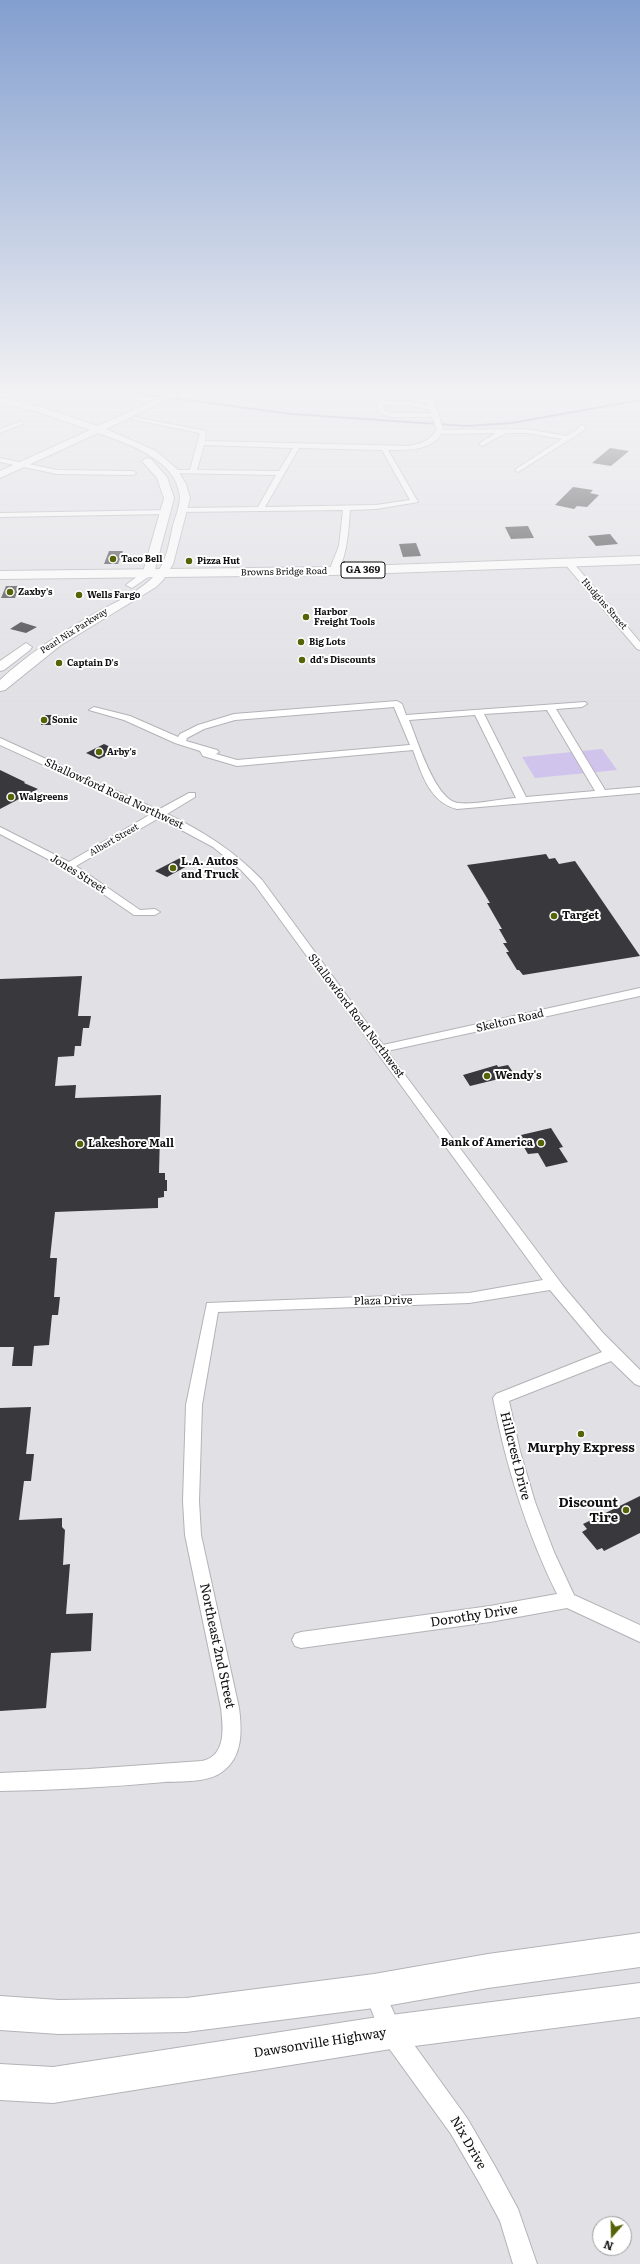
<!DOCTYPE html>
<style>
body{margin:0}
#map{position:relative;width:640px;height:2264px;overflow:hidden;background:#e1e0e5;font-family:Literata,serif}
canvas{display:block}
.north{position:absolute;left:592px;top:2216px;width:40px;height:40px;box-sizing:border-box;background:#fff;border:1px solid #9f9fa0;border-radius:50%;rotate:200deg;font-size:11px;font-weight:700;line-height:16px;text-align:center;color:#100f11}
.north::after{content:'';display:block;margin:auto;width:14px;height:18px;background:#566307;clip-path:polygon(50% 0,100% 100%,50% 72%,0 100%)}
</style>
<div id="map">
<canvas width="640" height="2264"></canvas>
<div class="north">N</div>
</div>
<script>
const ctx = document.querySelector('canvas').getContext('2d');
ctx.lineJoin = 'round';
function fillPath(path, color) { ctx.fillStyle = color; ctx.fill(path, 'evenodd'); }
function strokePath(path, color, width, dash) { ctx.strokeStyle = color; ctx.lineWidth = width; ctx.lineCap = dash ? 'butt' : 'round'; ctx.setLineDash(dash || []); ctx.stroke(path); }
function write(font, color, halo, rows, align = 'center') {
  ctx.font = font + ' Literata,serif'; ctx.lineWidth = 4; ctx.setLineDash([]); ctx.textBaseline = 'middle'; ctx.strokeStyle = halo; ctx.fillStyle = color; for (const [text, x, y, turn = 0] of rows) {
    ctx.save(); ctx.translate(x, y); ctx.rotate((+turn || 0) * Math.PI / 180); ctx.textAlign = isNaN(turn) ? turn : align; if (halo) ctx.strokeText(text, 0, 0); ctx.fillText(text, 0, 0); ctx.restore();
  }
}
fillPath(new Path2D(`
 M602,749L617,770L535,778L522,757Z`), '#d0c4ec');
strokePath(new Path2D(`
 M141,394L292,414L466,426L512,423L640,400`), '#8d80a9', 2);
fillPath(new Path2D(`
 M610,448L629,451L611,466L592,463Z
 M573,487L593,490L590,493L599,495L587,507L577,506L574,509L555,505Z
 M528,526L534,538L511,539L505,527Z
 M610,534L618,544L596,546L588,536Z
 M416,543L421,556L403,557L399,544Z
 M109,551H123L118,564H104Z
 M6,586H19L15,598H1Z
 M21,622L37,627L26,633L10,629Z
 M45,715H59L57,725H41Z
 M104,744L117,750L99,759L86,753Z
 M0,770L25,782L24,783L38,789L0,809Z
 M546,854L549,859L555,858L559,864L575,861L640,956L523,975L519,970H517L506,952H509L503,943H507L499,929H502L487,903H490L467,865Z
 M180,858L191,864L167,877L155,871Z
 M82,976L78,1016H91L89,1028H83L81,1046H75L74,1056L58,1057L55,1086L76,1085L75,1098L161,1095L159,1173H165V1180H167V1191H164V1197L158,1198V1208L55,1212L50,1258H57L54,1297H60L58,1315H52L49,1345L34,1346L32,1366H12L14,1347H0V979Z
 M497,1065L498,1067L508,1065L515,1075L470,1086L463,1075Z
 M551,1128L563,1147L559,1148L568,1162L546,1167L538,1153L528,1154L519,1139L523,1138L521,1135Z
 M31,1407L26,1454H34L31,1481H24L19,1520L62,1518V1527L65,1530L63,1565L70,1564L66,1614L93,1613L91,1651L51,1653L46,1708L0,1711V1408Z
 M640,1496V1533L604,1551L602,1548L597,1550L582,1532L587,1529L583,1524Z`), '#39383c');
const street = new Path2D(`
 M424,394H430L437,409L443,430L526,429L567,436L578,429L581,425L586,426L583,431L518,472L515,470L516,469L562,439L526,433H506L482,446L479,444L480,443L496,433L441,434C431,451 406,450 388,450L418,502L376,509L350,510C349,523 347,569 333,573L329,571L339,546L343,510L179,512L178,510L182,508L258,507L276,475L173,473L172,472L175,470H190L200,433L131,419L134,417L206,431L205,441L408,446C421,444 430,441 437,429L432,417H390L379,412L377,403L380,401H410L428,406ZM383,405H410L430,410L431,413H391L384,410ZM204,445L293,448L279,471L197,470ZM299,448L382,450L410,500L376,505L265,507Z
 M21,421L23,424L0,433V429Z
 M0,458L57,470L133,471L136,473L133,475L57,474L0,462Z
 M170,510V514H167L0,517V513Z
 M564,559H570L640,642V650L637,649L564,563Z
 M397,701L402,704L406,715L585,702L587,704L582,707L556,709L605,790L640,787V793L457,809C429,802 422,774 413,750L237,766L203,756L200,751L175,743L124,720L89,710L94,707L130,716L178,737L180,734L198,725L234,714ZM394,707L410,745L237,760L216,754L219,752L217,750L186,741L187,738L204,729L235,720ZM547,710L595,791L526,797L484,714ZM475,715L516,798C499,799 475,805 458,803C435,800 417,739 409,720Z
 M0,738L158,810L189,793H195V797L167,814C203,831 234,851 262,880L383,1045L640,988V996L387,1051L564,1287L603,1333L640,1370V1386L635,1384L611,1361L509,1401L520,1451L535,1502L554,1552L574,1595L640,1625V1642L567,1608L490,1622L301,1648L295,1646L292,1640L295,1634L301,1632L490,1606L557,1594C526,1531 506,1466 493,1398L496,1394L602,1352L550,1290L469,1303L218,1312L202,1405L199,1501L201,1535L239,1708C242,1731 243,1757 222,1772C207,1783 182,1781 165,1782C110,1787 55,1790 0,1791V1773L88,1769L202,1761C227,1756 223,1726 221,1708L185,1535L183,1501L186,1405L207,1303L469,1293L543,1280L255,885L241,870L213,847L159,818L76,866L140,910L155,909L160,912L155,915H134L65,868L0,834V827L69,862L151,814L0,745Z
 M374,1981L381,1984L399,2024L467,2118L496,2168L518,2209L537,2264H513L500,2221L480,2184L451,2134L383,2040L364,1991L367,1984Z`);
const secondary = new Path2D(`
 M168,394H180L106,429L156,451L177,469L186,484L190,498L173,564L163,580L156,587L61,645L5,690L0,691V680C27,655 57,635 89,617C110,604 138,594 155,575C166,563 169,544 172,530C174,520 180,507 180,497C177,459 128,444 98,433L0,478V471L90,430L35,411L0,403V397L41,407L98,426Z
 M147,458L151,459L167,477L174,498L154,573L132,588L126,585L143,572L164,498L157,478L142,461Z
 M26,643L32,647L30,650L4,670L0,671V661Z`);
const primary = new Path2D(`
 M640,556V564L333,575L0,579V571L333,567Z
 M640,1933V1967L488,1988L374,2008L186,2032L59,2034L0,2030V1996L59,2000L186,1998L374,1974L488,1954Z
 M640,1983V2017L391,2049L53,2103L0,2100V2064L53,2067L391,2015Z`);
strokePath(street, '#b4b2b7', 2);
strokePath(secondary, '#b4b2b7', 2);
strokePath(primary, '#b4b2b7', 2);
fillPath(street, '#fff');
fillPath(secondary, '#fff');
fillPath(primary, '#fff');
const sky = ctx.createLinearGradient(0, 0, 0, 711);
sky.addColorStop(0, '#839fcf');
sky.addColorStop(0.55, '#f2f1f3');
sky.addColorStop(1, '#f2f1f300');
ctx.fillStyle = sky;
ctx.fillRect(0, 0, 640, 711);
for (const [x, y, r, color] of [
 [113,559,4,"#566307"],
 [189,561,4,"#566307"],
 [10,592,4,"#566307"],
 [79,595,4,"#566307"],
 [306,617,4,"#566307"],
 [301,642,4,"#566307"],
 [302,660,4,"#566307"],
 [59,663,4,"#566307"],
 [44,720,4,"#566307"],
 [99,752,4,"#566307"],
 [11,797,4,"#566307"],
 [173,868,4,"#566307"],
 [554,916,4,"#566307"],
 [487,1076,4,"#566307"],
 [541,1143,4,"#566307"],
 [80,1144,4,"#566307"],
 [581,1434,4,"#566307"],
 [626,1510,4,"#566307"]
]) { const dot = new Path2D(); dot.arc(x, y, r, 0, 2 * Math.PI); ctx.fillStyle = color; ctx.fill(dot); strokePath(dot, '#fff', 1.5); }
write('bold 9px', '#100f11', '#fff', [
 ["Taco Bell",121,559],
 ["Pizza Hut",197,561],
 ["Zaxby's",18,592],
 ["Wells Fargo",87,595],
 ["Harbor",314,612],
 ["Freight Tools",314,622],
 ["Big Lots",309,642],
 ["dd's Discounts",310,660],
 ["Captain D's",67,663],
 ["Sonic",52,720],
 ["Arby's",107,752],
 ["Walgreens",19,797]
], 'left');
write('9px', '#100f11', '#fff', [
 ["Browns Bridge Road",284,572,-1],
 ["Hudgins Street",604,604,49],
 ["Pearl Nix Parkway",74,631,-32],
 ["Albert Street",114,840,-30]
]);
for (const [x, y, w] of [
 [363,570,44]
]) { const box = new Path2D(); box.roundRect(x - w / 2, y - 8, w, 16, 3); ctx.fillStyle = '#fff'; ctx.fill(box); strokePath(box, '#100f11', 1); }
write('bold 10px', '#100f11', null, [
 ["GA 369",363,570]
]);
write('11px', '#100f11', '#fff', [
 ["Shallowford Road Northwest",114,794,25],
 ["Jones Street",78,874,32],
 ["Shallowford Road Northwest",356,1016,53],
 ["Skelton Road",510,1021,-13],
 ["Plaza Drive",383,1301,-1]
]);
write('bold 11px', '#100f11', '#fff', [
 ["L.A. Autos",181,862],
 ["and Truck",181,875],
 ["Target",562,916],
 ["Wendy's",495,1076],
 ["Bank of America",533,1143,"right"],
 ["Lakeshore Mall",88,1144]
], 'left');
write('bold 13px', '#100f11', '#fff', [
 ["Murphy Express",581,1448],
 ["Discount",618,1503,"right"],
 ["Tire",618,1518,"right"]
]);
write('13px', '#100f11', '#fff', [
 ["Hillcrest Drive",515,1456,76],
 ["Dorothy Drive",474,1616,-9],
 ["Northeast 2nd Street",217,1646,78],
 ["Dawsonville Highway",320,2043,-9],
 ["Nix Drive",468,2143,60]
]);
</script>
